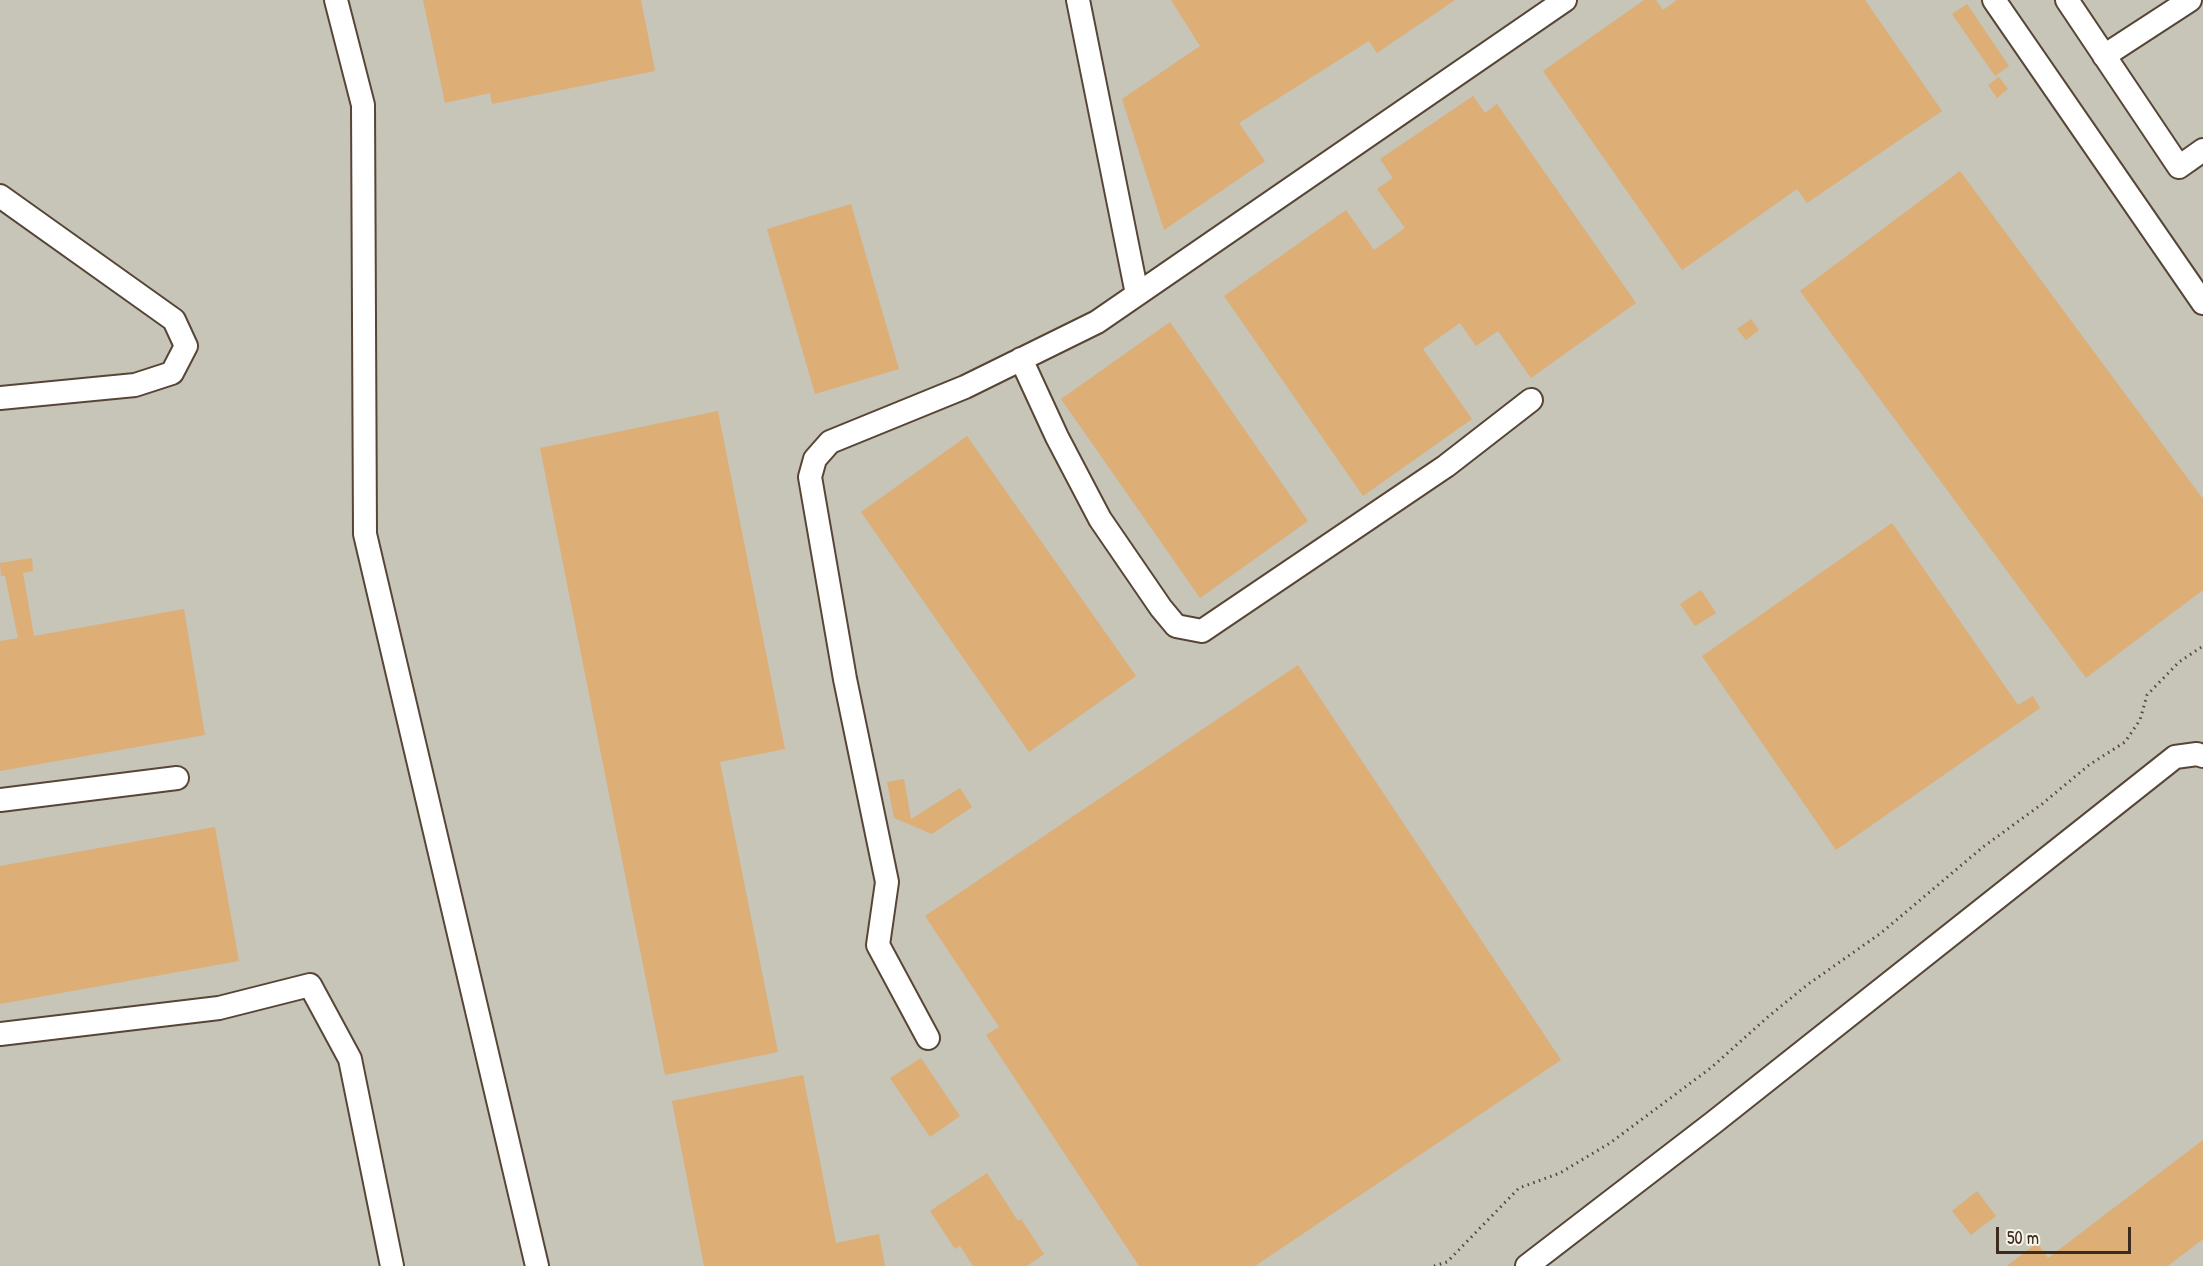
<!DOCTYPE html>
<style>
body{margin:0}
#map{position:relative;width:2203px;height:1266px;overflow:hidden;background:#f3dcc0;font-family:"Patrick Hand",sans-serif}
canvas{display:block}
.scale{position:absolute;left:1996px;top:1227px;width:135px;height:27px;box-sizing:border-box;border:3px solid #3b2a1e;border-top:0;padding-left:8px;font-size:18px;line-height:21px;white-space:nowrap;color:#3b2a1e;-webkit-text-stroke:4px #f7f3e8;paint-order:stroke}
</style>
<div id="map">
<canvas width="2203" height="1266"></canvas>
<div class="scale">50 m</div>
</div>
<script>
const ctx = document.querySelector('canvas').getContext('2d');
ctx.lineJoin = 'round';
function fillPath(path, color) { ctx.fillStyle = color; ctx.fill(path, 'evenodd'); }
function strokePath(path, color, width, dash) { ctx.strokeStyle = color; ctx.lineWidth = width; ctx.lineCap = dash ? 'butt' : 'round'; ctx.setLineDash(dash || []); ctx.stroke(path); }
fillPath(new Path2D(`
 M0,0H2203V1266H0Z`), '#c6c5b8');
fillPath(new Path2D(`
 M423,0H641L655,71L492,104L490,93L445,103Z
 M1171,0H1455L1377,53L1369,41L1239,123L1265,161L1164,230L1122,99L1200,46Z
 M1644,0H1656L1663,10L1677,0H1865L1942,111L1807,203L1797,189L1682,270L1543,71Z
 M1967,4L2009,66L1995,76L1952,14Z
 M1999,77L2008,89L1997,98L1988,85Z
 M1473,96L1485,113L1497,104L1636,303L1531,378L1498,331L1476,346L1460,323L1423,349L1472,419L1363,496L1224,296L1346,210L1374,250L1405,228L1377,189L1393,178L1380,159Z
 M1960,171L2203,499V590L2086,678L1800,291Z
 M851,204L899,369L815,394L767,229Z
 M1751,319L1759,330L1746,340L1737,329Z
 M1170,322L1308,521L1200,598L1061,399Z
 M718,411L785,749L720,762L778,1052L665,1075L540,448Z
 M967,436L1136,676L1029,752L861,512Z
 M1892,523L2018,705L2033,696L2040,708L1836,850L1702,656Z
 M32,558L33,571L23,573L34,636L184,609L205,735L0,771V641L18,638L5,576H1L0,563Z
 M1701,590L1716,613L1695,626L1680,604Z
 M1298,665L1561,1060L1255,1266H1139L986,1035L999,1027L925,916Z
 M904,779L911,819L960,788L972,807L932,834L894,818L887,782Z
 M215,827L239,961L0,1004V866Z
 M921,1058L960,1116L930,1137L890,1078Z
 M803,1075L836,1243L879,1234L885,1266H704L672,1101Z
 M2203,1140V1239L2168,1266H2007L2037,1243L2048,1258Z
 M987,1173L1018,1221L1021,1219L1044,1254L1027,1266H973L960,1246L955,1249L930,1211Z
 M1977,1191L1996,1216L1971,1235L1952,1211Z`), '#ddae76');
const minor = new Path2D(`
 M336,0L363,105L365,534L537,1266
 M1078,0L1137,294
 M1994,0L2203,303
 M2067,0L2179,167L2203,150
 M2104,56L2190,0
 M0,196L174,320L186,346L172,373L135,385L0,398
 M1021,359L1057,437L1100,519L1161,608L1176,626L1202,631L1446,466L1531,400
 M0,800L177,778
 M0,1034L219,1008L310,985L350,1059L392,1266
 M928,1038L878,945L887,882L845,679L810,477L815,459L830,442L965,387L1097,322L1565,0
 M1527,1266L1713,1123L2175,757L2197,754L2203,756`);
strokePath(minor, '#574536', 26);
strokePath(new Path2D(`
 M1434,1266L1447,1262L1519,1188L1560,1173L1610,1143L1712,1067L1769,1016L1807,985L1881,933L1983,847L2042,804L2089,765L2125,742L2140,720L2147,695L2179,662L2203,646`), '#574536', 3, [1.5, 4.5]);
strokePath(minor, '#fff', 22);
</script>
